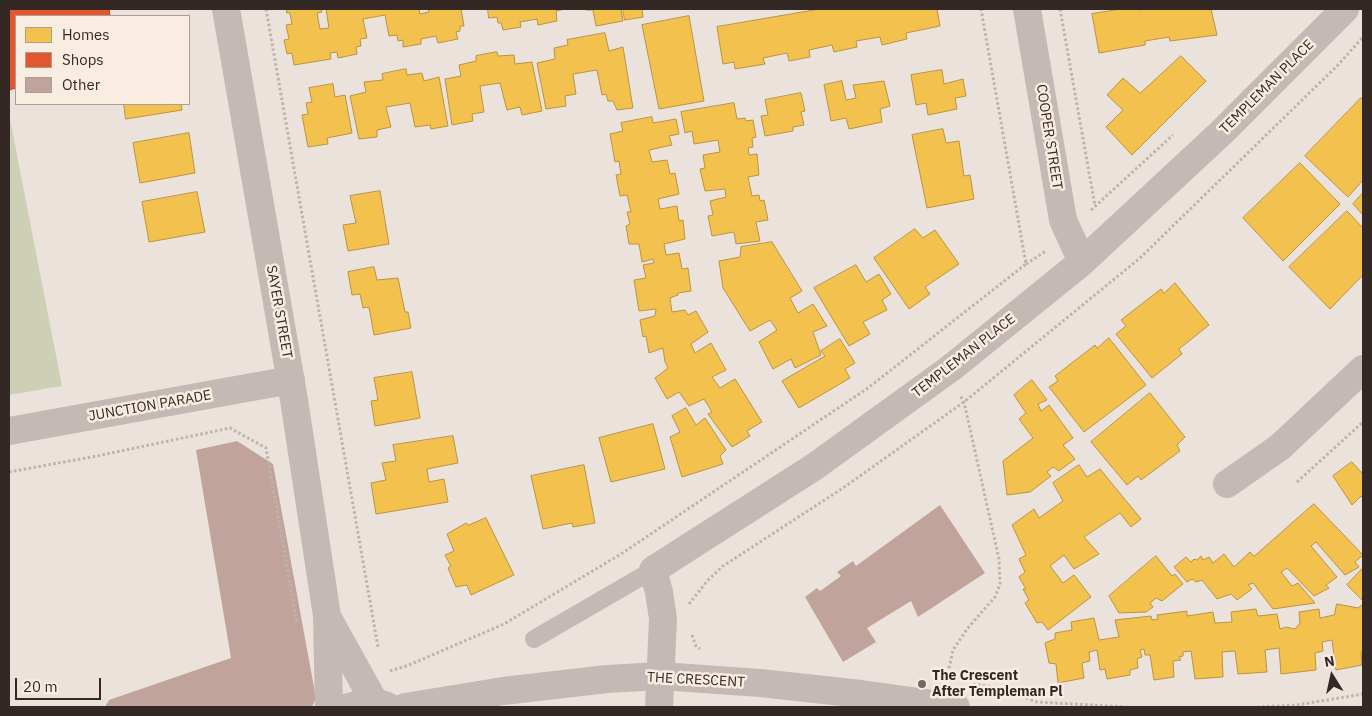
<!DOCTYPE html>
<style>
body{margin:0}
#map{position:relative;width:1372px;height:716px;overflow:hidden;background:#ebe3db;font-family:"IBM Plex Sans",sans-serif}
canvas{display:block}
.frame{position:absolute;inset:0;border:10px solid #332824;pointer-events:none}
.legend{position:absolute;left:15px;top:15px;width:175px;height:90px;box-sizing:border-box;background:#f9ece1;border:1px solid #aa9e95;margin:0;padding:6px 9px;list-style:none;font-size:15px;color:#332824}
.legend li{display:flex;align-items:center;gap:10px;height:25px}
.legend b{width:25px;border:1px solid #aa9e95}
.north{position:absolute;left:1307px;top:651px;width:50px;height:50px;-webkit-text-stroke:4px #f9ece1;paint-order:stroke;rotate:350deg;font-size:14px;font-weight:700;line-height:20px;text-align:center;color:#332824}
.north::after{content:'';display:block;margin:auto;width:18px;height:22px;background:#332824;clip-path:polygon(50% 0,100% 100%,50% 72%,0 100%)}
.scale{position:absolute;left:15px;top:678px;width:86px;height:22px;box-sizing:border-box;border:2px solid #332824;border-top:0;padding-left:6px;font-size:15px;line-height:18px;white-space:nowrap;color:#332824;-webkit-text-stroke:4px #f9ece1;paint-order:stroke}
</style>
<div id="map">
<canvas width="1372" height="716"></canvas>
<div class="frame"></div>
<ul class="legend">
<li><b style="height:14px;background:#f2c14e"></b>Homes</li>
<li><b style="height:14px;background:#e4572e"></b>Shops</li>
<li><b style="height:14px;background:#c0a49c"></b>Other</li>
</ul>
<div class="north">N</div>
<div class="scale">20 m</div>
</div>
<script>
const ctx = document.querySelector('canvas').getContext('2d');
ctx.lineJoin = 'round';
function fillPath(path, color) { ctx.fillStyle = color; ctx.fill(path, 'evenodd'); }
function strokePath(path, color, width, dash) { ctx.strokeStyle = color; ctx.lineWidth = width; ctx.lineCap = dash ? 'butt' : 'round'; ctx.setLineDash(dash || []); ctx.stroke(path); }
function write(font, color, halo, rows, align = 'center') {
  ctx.font = font + ' "IBM Plex Sans",sans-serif'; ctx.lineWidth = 5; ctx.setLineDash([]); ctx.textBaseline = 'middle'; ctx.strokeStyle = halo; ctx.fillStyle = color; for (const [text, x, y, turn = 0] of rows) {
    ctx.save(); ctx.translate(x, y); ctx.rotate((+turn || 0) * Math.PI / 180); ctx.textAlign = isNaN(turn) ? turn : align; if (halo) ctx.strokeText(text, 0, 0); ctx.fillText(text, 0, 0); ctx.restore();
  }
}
fillPath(new Path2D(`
 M9,114L62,386L9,395Z`), '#cdd0b4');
const homes = new Path2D(`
 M287,9H321L322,12L317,13L320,29L329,28L326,9H419L420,14L429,12L428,9H461L464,26H460V31L456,32L458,39L438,43L436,36L421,39V44L403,47V40L398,41L397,35L389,36L385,15L363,19L367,38L360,39L361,46L356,47L357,54L338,58L337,52L330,53L331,59L294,65L292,53L287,54L284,40L289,39L286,25L292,24L290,13H287Z
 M488,9H565L556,11L557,21L538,25L537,19L520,22L521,27L503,30L501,23H498L497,17L489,18Z
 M586,9H621L623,21L596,26L593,10H586Z
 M623,9H642L643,17L625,20Z
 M820,9H937L940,26L906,33L907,39L882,45L880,37L856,41L857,47L834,52L832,45L809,50L810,57L789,61L787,53L763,58L765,64L735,69L734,62L723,64L717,27Z
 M1121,9H1138V10L1146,9H1211L1217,35L1170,41L1169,37L1145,41V45L1099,53L1092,14Z
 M689,16L704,101L659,109L642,25Z
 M605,33L609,51L623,47L633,108L617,110L613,101H608L606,94L602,95L597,70L573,74L576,94L565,96L566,106L546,109L537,63L555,59L554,48L568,45L567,40Z
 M497,52L498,56L514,55L515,64L532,62L542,111L522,115L520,107L507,110L500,83L480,86L484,112L472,114L473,121L452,125L445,79L461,76L459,65L476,61V56Z
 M1181,56L1206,81L1132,155L1106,127L1123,110L1107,95L1123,78L1140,93Z
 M406,69L407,75L422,73L424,81L439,77L448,126L431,129L430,125L415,127L410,103L386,107L391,127L377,130V137L359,139L350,96L366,92L364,82L383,80L382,74Z
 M942,70L944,84L963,79L966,96L955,98L957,109L928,115L926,103L916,105L911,75Z
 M842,81L846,100L856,98L853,85L884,81L890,106L880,109L882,122L849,129L846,118L831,121L824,85Z
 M333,84L335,97L345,95L352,133L327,138L328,144L308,147L302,115L308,114L306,103L312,102L309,88Z
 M801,93L805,111L801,112L804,125L793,127V131L765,136L761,116L768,115L765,100Z
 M1361,98L1363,100V180L1348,197L1305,156Z
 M734,103L737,119L745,118L746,121L753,120L756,137L752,138L753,147L748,148L749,155L757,154L759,175L748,177L752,196L759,195L760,201L764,200L768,220L756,222L760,241L736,244L734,232L712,236L708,216L713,215L710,201L726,197L725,189L705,191L700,169L705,168L703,155L720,152L718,140L694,144L692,131L685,133L681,112Z
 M124,104H181L182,110L126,119Z
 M652,117L653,123L676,119L679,134L669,136L672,145L649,150L652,162L667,160L670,174L675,173L679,194L658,199L660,209L677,206L679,221L683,220L685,239L664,244L666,255L679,253L682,269L688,268L691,291L678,293V295L670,298L672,312L685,310L688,315L696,311L708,332L691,344L695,353L711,343L726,370L712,377L720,388L735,379L762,422L747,431L750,436L732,447L708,414L712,412L704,399L689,406L679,392L667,399L655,378L668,368L665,362L663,348L649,353L646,336L643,337L640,320L655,316L656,309L639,311L634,280L646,278L643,265L654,263L653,259L642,262L639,244H629L626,226L630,224L627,212H631L627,195L620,196L616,175L621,174L619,161L615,162L610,134L623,131L621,123Z
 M943,129L946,143L959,141L964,176L970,175L974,199L927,208L912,135Z
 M189,133L195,173L140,183L133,143Z
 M1300,163L1340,204L1283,261L1243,218Z
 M380,191L389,244L348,251L343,225L356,223L350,196Z
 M197,192L205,232L149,242L142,202Z
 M1363,193V215L1353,204Z
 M1347,211L1363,228V275L1330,309L1289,267Z
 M915,229L923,238L935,230L959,264L925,287L930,294L909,309L874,258Z
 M772,242L802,291L790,298L798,313L813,304L827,326L813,332L821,355L795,368L791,359L773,369L759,342L777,330L770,320L750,331L723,288L719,261L740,257L741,247Z
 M856,265L866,282L879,274L891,294L882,300L887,310L863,322L870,334L849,346L814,288Z
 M374,267L377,280L398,278L405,312H408L411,328L374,335L369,307L363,308L360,294L352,295L348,272Z
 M1175,283L1209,325L1179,349L1182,354L1152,378L1116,334L1126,326L1121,320L1161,289L1164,293Z
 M1109,338L1146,385L1084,432L1049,387L1058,381L1055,376L1095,345L1097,348Z
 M840,339L855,363L845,369L850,378L799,408L782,381L825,356L821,351Z
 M412,372L420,418L375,426L371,401L378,400L374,378Z
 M1032,380L1047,400L1038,404L1041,411L1049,405L1073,438L1063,445L1075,459L1059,471L1053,467L1047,472L1051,476L1030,492L1007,495L1003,461L1033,438L1019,419L1026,413L1014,395Z
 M1150,393L1185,437L1177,445L1180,451L1141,480L1138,476L1127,485L1091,442Z
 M686,408L696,425L705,418L726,450L720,456L723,464L682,477L670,437L680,432L672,416Z
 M653,424L665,469L611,482L599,438Z
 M453,436L458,463L427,469L429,482L444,479L448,502L376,514L371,483L386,480L382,463L396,461L393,445Z
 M1352,462L1362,473H1363V499L1361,496L1352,505L1333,476Z
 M584,465L595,523L573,527L572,523L543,529L531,476Z
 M1079,465L1087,477L1100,469L1141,519L1131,527L1120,513L1084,537L1099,554L1074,569L1064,555L1050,566L1063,583L1074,575L1091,597L1048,630L1042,622L1037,623L1025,603L1029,600L1023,589H1026L1019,577L1025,572L1019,559L1026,555L1012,525L1034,509L1039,518L1063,501L1053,483Z
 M1314,504L1363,555L1355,562L1359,567L1345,575L1316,542L1311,546L1337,577L1326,585L1329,588L1314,596L1287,568L1281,572L1292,586L1298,583L1315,603L1273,609L1253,583L1248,585L1252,589L1237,600L1231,594L1217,599L1202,580L1196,582L1192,579L1187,582L1174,567L1186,557L1191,562L1194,559L1197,560L1201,556L1203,560L1209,557L1213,563L1224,554L1234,567L1250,552L1254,556Z
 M486,518L514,575L471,595L467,585L456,587L448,568L451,566L445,555L454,551L447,534L466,523L468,525Z
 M1156,556L1172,576L1175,574L1183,584L1162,601L1156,598L1150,603L1153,607L1146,612L1119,613L1109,596Z
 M1363,568V601L1347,585Z
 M1337,604L1358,608L1363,604V651L1361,652L1362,665L1336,670L1332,640L1322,642L1323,651L1315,653L1316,670L1281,674L1279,648L1265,650L1267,672L1238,674L1235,651L1222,652L1223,677L1195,679L1191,651L1183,652V656L1179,657L1181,660L1173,661L1174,677L1154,680L1150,655H1145L1144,649L1140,650L1142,657L1137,659L1138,668L1130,670V675L1107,679L1105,669L1100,670L1097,650L1089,652L1090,661L1082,663L1084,678L1058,683L1056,664L1049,663L1045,643L1055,639V633L1072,630L1071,622L1094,618L1099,640L1119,637L1115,620L1151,616L1152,620L1158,619L1157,615L1187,611V616L1213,612L1215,623L1232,622L1231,612L1256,609L1258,616L1277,614L1280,629L1286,627L1295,629L1300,623L1299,612L1319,609L1320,618L1334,615Z`);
fillPath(homes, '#f2c14e');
strokePath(homes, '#b99341', 1);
const shops = new Path2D(`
 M9,9H109L110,16H16V88L9,90Z`);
fillPath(shops, '#e4572e');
strokePath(shops, '#af492b', 1);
fillPath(new Path2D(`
 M237,441L273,464L316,698L312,707H105L109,700L231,658L196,450Z
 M940,505L985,573L918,617L911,601L867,628L876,642L843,662L805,597L817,588L820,591L841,576L837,572L853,561L856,566Z`), '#c0a49c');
strokePath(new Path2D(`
 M266,9L378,647
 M1060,9L1095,206
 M1091,210L1173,135
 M1026,264L1046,251
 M9,472L97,456L230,428L266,448L297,623
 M1297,482L1363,422
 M689,604L708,580L723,566L843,488L964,402L1140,258L1338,65L1363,37
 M692,635L696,646L700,649
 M390,671L409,665L504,624L621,554L868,388L1026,264L981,9
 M947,678L953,650L967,629L995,597L1000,584L999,559L964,402L960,395
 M973,684L999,688L1037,702L1127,707
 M1257,707L1297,705L1363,694`), '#bcb3ad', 3, [2.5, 2.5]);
strokePath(new Path2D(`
 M534,639L653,570`), '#c3bab5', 18);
strokePath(new Path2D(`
 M226,9L294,400L327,616L329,707
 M1027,9L1063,220L1082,262
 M1227,484L1280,447L1363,369
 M329,620L375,703
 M659,707L663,619L659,592L653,570L814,467L951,368L1082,262L1222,132L1345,9`), '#c3bab5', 28);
strokePath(new Path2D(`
 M9,431L291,380
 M349,707C362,703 376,700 389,707
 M405,707L503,691L607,679L661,676L760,683L861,694L956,707`), '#c3bab5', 28);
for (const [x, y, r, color] of [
 [922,684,5,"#736964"]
]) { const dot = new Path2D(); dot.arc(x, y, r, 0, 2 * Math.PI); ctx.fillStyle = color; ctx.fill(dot); strokePath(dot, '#f9ece1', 2); }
write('14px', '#332824', '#f9ece1', [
 ["TEMPLEMAN PLACE",1267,87,-45],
 ["COOPER STREET",1049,137,81],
 ["SAYER STREET",279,312,80],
 ["TEMPLEMAN PLACE",964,356,-38],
 ["JUNCTION PARADE",150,406,-10],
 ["THE CRESCENT",696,680,3]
]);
write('bold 14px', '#332824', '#f9ece1', [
 ["The Crescent",932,676],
 ["After Templeman Pl",932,692]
], 'left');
</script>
